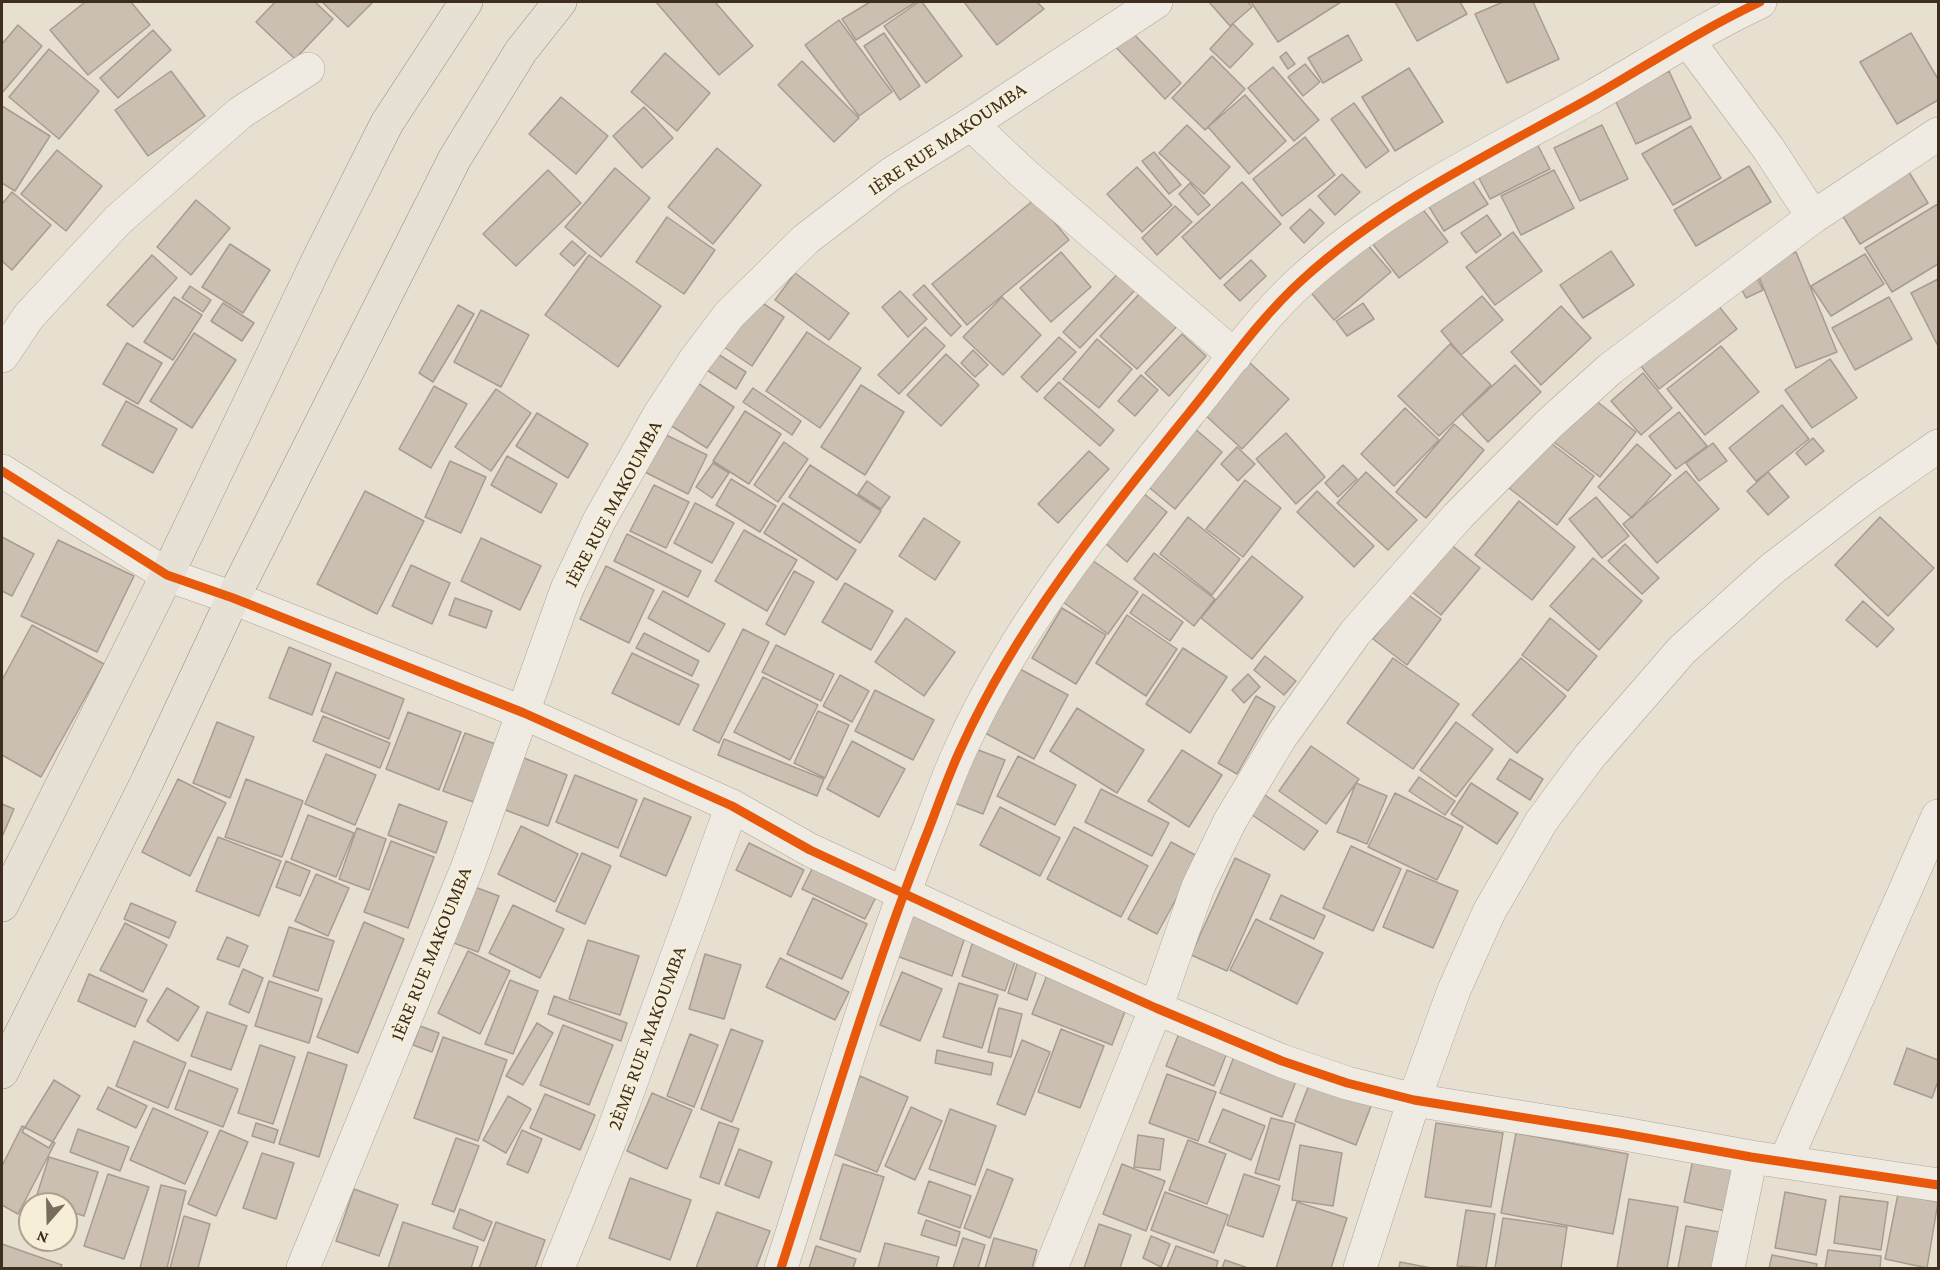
<!DOCTYPE html>
<meta charset="utf-8">
<style>
body{margin:0}
#map{position:relative;width:1940px;height:1270px;overflow:hidden;background:#e7e0d1;font-family:"Crimson Pro",serif}
canvas{display:block}
.frame{position:absolute;inset:0;border:3px solid #3d2e20;pointer-events:none}
.north{position:absolute;left:18px;top:1192px;width:60px;height:60px;box-sizing:border-box;background:#f7eed8;border:2px solid #ada18e;border-radius:50%;rotate:200deg;font-size:16px;font-weight:700;line-height:24px;text-align:center;color:#3d2e20}
.north::after{content:'';display:block;margin:auto;width:21px;height:27px;background:#786c5e;clip-path:polygon(50% 0,100% 100%,50% 72%,0 100%)}
</style>
<div id="map">
<canvas width="1940" height="1270"></canvas>
<div class="frame"></div>
<div class="north">N</div>
</div>
<script>
const ctx = document.querySelector('canvas').getContext('2d');
ctx.lineJoin = 'round';
function fillPath(path, color) { ctx.fillStyle = color; ctx.fill(path, 'evenodd'); }
function strokePath(path, color, width, dash) { ctx.strokeStyle = color; ctx.lineWidth = width; ctx.lineCap = dash ? 'butt' : 'round'; ctx.setLineDash(dash || []); ctx.stroke(path); }
function write(font, color, halo, rows, align = 'center') {
  ctx.font = font + ' "Crimson Pro",serif'; ctx.lineWidth = 5; ctx.setLineDash([]); ctx.textBaseline = 'middle'; ctx.strokeStyle = halo; ctx.fillStyle = color; for (const [text, x, y, turn = 0] of rows) {
    ctx.save(); ctx.translate(x, y); ctx.rotate((+turn || 0) * Math.PI / 180); ctx.textAlign = isNaN(turn) ? turn : align; if (halo) ctx.strokeText(text, 0, 0); ctx.fillText(text, 0, 0); ctx.restore();
  }
}
const building = new Path2D(`
 M85,2H131L150,25L88,75L50,30Z
 M275,2H315L333,19L295,59L256,22Z
 M322,2H373L348,27Z
 M656,2H715L753,46L719,75Z
 M870,2H916L856,40L842,19Z
 M919,2H922L962,56L926,83L884,26Z
 M964,2H1037L1044,9L997,45Z
 M1209,2H1248L1252,7L1230,26Z
 M1251,2H1341L1278,42Z
 M1395,2H1460L1467,14L1417,41Z
 M1503,2H1533L1559,59L1507,83L1475,14Z
 M839,20L892,92L859,116L805,45Z
 M1233,24L1253,44L1230,68L1210,49Z
 M18,25L42,46L2,93V44Z
 M1127,27L1181,83L1165,99L1111,42Z
 M153,30L171,50L118,98L100,78Z
 M884,33L920,86L900,100L864,46Z
 M1911,33L1938,79V100L1897,124L1860,62Z
 M1348,35L1362,60L1323,83L1308,58Z
 M49,49L99,91L59,139L9,97Z
 M1286,52L1295,64L1288,69L1280,57Z
 M665,53L710,93L677,131L631,92Z
 M1212,56L1245,89L1205,130L1172,98Z
 M802,61L859,118L834,142L778,85Z
 M1305,64L1320,82L1303,96L1288,77Z
 M1273,67L1319,120L1294,141L1248,88Z
 M1409,68L1443,122L1395,151L1362,97Z
 M171,71L205,116L148,156L115,110Z
 M1669,71L1691,118L1636,144L1614,98Z
 M1245,95L1286,141L1249,174L1208,127Z
 M561,97L608,136L576,174L529,134Z
 M1354,103L1389,151L1366,168L1331,119Z
 M2,106L50,136L15,191L2,183Z
 M644,107L673,138L642,168L613,136Z
 M1187,125L1230,167L1204,194L1159,153Z
 M1602,125L1628,179L1580,201L1554,148Z
 M1691,126L1721,178L1673,205L1642,154Z
 M1532,134L1550,169L1490,199L1472,165Z
 M1305,137L1335,175L1282,216L1253,179Z
 M717,148L761,185L713,244L668,207Z
 M57,150L102,186L66,231L21,194Z
 M1154,152L1181,185L1169,194L1142,161Z
 M1904,164L1928,203L1860,244L1836,205Z
 M1749,166L1771,202L1696,246L1674,210Z
 M1137,167L1172,205L1142,232L1107,194Z
 M615,168L650,198L601,257L565,227Z
 M548,170L581,203L516,266L483,234Z
 M1554,170L1574,208L1521,235L1501,196Z
 M1466,171L1488,204L1444,231L1423,197Z
 M1342,174L1360,192L1335,215L1318,196Z
 M1242,182L1281,224L1220,279L1182,237Z
 M1190,183L1210,205L1198,215L1179,194Z
 M12,192L51,225L12,270L2,261V204Z
 M1035,199L1069,240L967,325L932,284Z
 M196,200L230,228L191,275L157,247Z
 M1418,203L1448,242L1399,278L1369,239Z
 M1938,204V264L1892,292L1865,248Z
 M1175,206L1192,222L1157,255L1142,238Z
 M1310,209L1324,223L1304,243L1290,228Z
 M1487,215L1501,235L1476,253L1461,233Z
 M667,217L715,250L684,294L636,262Z
 M1513,232L1542,271L1495,305L1466,267Z
 M572,241L586,253L574,266L560,254Z
 M1365,242L1391,272L1334,320L1308,289Z
 M230,244L270,270L243,313L202,287Z
 M1611,251L1634,285L1583,318L1560,285Z
 M1061,252L1091,287L1051,322L1020,288Z
 M1796,252L1837,352L1796,368L1755,267Z
 M1865,254L1884,284L1831,316L1811,286Z
 M152,255L177,278L133,327L107,305Z
 M589,255L661,306L618,367L545,315Z
 M1251,260L1266,276L1240,301L1224,285Z
 M1752,267L1763,290L1746,298L1735,276Z
 M1122,269L1139,286L1080,348L1063,332Z
 M795,273L849,313L829,340L775,300Z
 M1938,279V346L1911,293Z
 M924,285L961,326L951,336L913,295Z
 M190,286L211,300L203,312L182,298Z
 M900,291L927,319L908,337L882,307Z
 M1142,291L1179,324L1137,369L1100,336Z
 M750,295L784,317L752,366L718,343Z
 M1482,296L1503,320L1461,355L1441,331Z
 M174,297L202,315L173,360L144,342Z
 M1002,297L1041,335L1003,375L963,337Z
 M1889,297L1912,339L1855,370L1832,328Z
 M1714,300L1737,329L1659,389L1636,360Z
 M223,303L254,323L242,341L211,321Z
 M1363,303L1374,319L1347,336L1336,321Z
 M458,305L474,314L433,382L419,373Z
 M1561,306L1591,338L1541,385L1511,352Z
 M481,310L529,335L501,387L454,362Z
 M925,327L945,346L899,394L878,375Z
 M807,332L861,368L820,428L766,391Z
 M194,333L236,360L192,428L150,401Z
 M1182,334L1206,356L1169,396L1145,373Z
 M1059,337L1076,352L1037,392L1021,377Z
 M1097,339L1132,369L1099,408L1063,379Z
 M127,343L162,363L138,404L103,384Z
 M1450,344L1491,385L1439,436L1398,396Z
 M1721,346L1759,392L1705,435L1667,389Z
 M710,349L746,372L736,389L699,365Z
 M973,350L988,365L975,377L961,363Z
 M946,354L979,385L941,426L907,395Z
 M1830,359L1857,398L1812,428L1785,390Z
 M1250,363L1289,399L1242,449L1203,413Z
 M1515,365L1541,392L1488,442L1462,414Z
 M1643,373L1672,408L1641,435L1611,401Z
 M1141,375L1158,390L1135,416L1118,401Z
 M693,380L734,407L707,448L665,422Z
 M1059,382L1114,430L1100,446L1044,398Z
 M861,385L904,412L865,475L821,447Z
 M434,386L467,404L431,468L399,449Z
 M753,388L801,421L792,435L743,402Z
 M496,389L531,413L491,471L455,447Z
 M1586,393L1636,432L1600,477L1550,439Z
 M126,401L177,429L153,473L102,445Z
 M1782,405L1809,439L1756,481L1729,448Z
 M1405,408L1439,440L1394,486L1361,454Z
 M745,411L781,434L749,484L713,461Z
 M1679,412L1707,446L1676,469L1649,436Z
 M537,413L588,444L568,478L516,446Z
 M1454,424L1484,450L1426,518L1396,492Z
 M1194,428L1222,452L1175,509L1145,484Z
 M658,431L707,455L688,494L639,469Z
 M1286,433L1325,477L1296,504L1256,459Z
 M1813,438L1824,451L1806,465L1796,453Z
 M1547,440L1594,476L1557,525L1509,488Z
 M784,442L808,459L778,502L754,485Z
 M1713,443L1727,461L1699,481L1686,463Z
 M1637,444L1671,475L1632,518L1598,487Z
 M1237,447L1255,464L1238,481L1221,464Z
 M1089,451L1109,469L1058,523L1038,504Z
 M507,456L557,484L541,513L491,485Z
 M450,461L486,477L461,533L425,517Z
 M713,463L729,473L712,498L696,487Z
 M810,465L881,511L860,543L789,497Z
 M1343,465L1357,479L1338,497L1325,483Z
 M1686,471L1719,509L1657,563L1623,524Z
 M1366,472L1417,520L1388,550L1337,503Z
 M1768,472L1789,497L1768,515L1747,491Z
 M731,479L776,506L760,532L716,505Z
 M1245,480L1281,508L1243,557L1206,529Z
 M867,481L890,497L881,509L858,494Z
 M654,485L689,502L666,548L630,531Z
 M1138,489L1167,512L1127,562L1098,537Z
 M365,491L424,521L377,614L317,584Z
 M1317,491L1374,546L1354,567L1297,512Z
 M1596,497L1629,536L1602,558L1569,519Z
 M1519,501L1575,547L1532,600L1475,555Z
 M695,503L734,523L712,563L674,543Z
 M783,503L856,550L837,580L764,533Z
 M1188,517L1240,559L1212,595L1160,554Z
 M1880,517L1934,568L1888,616L1835,565Z
 M924,518L960,542L935,580L899,556Z
 M744,530L797,560L767,611L715,581Z
 M627,534L701,571L688,597L614,561Z
 M2,537L34,554L12,596L2,591Z
 M481,538L541,566L520,610L461,581Z
 M58,540L134,576L97,652L21,616Z
 M1449,543L1480,568L1441,615L1411,591Z
 M1625,544L1659,578L1642,594L1608,561Z
 M1154,553L1215,599L1194,626L1134,579Z
 M1252,556L1303,597L1252,659L1201,618Z
 M1089,558L1138,592L1108,634L1060,600Z
 M1593,558L1642,601L1599,650L1550,606Z
 M411,565L450,583L432,624L392,606Z
 M606,566L654,590L629,643L580,619Z
 M794,571L814,582L785,635L766,624Z
 M845,583L893,611L871,650L822,622Z
 M663,591L725,624L709,652L648,618Z
 M1143,594L1183,622L1170,641L1130,613Z
 M1407,594L1441,619L1407,665L1373,639Z
 M455,598L492,611L486,628L449,615Z
 M1863,601L1894,629L1877,647L1846,620Z
 M1062,608L1106,635L1076,684L1032,658Z
 M1127,615L1177,649L1146,696L1096,663Z
 M906,618L955,652L924,696L875,662Z
 M1550,618L1597,656L1568,691L1522,655Z
 M32,625L104,664L41,777L2,755V680Z
 M743,629L769,642L719,743L693,730Z
 M644,633L699,661L692,676L636,648Z
 M776,645L834,674L821,701L762,672Z
 M289,647L331,664L312,715L269,698Z
 M1183,648L1227,677L1190,733L1146,704Z
 M632,653L699,685L679,725L612,693Z
 M1265,656L1296,681L1284,695L1254,670Z
 M1393,658L1459,704L1413,769L1347,723Z
 M1521,658L1566,696L1517,753L1472,715Z
 M1020,669L1068,695L1034,759L985,733Z
 M336,672L404,699L389,739L321,711Z
 M1248,674L1260,687L1244,703L1232,690Z
 M840,675L869,691L852,722L823,706Z
 M763,677L818,705L790,760L734,732Z
 M875,690L934,720L913,760L855,731Z
 M1256,696L1275,707L1237,774L1218,763Z
 M1077,708L1144,750L1117,793L1050,751Z
 M818,711L849,725L825,778L794,763Z
 M408,712L461,732L439,790L386,769Z
 M323,716L390,743L380,768L313,741Z
 M217,722L254,737L230,798L193,783Z
 M1456,722L1493,749L1456,797L1420,770Z
 M465,733L501,746L479,804L443,791Z
 M724,739L824,779L817,796L718,755Z
 M852,741L905,769L879,817L827,789Z
 M1311,746L1359,779L1326,824L1279,791Z
 M973,748L1005,760L983,814L952,802Z
 M1182,750L1222,775L1189,827L1148,801Z
 M326,754L376,775L355,825L305,804Z
 M519,756L567,775L548,826L500,808Z
 M1018,756L1076,785L1055,825L997,796Z
 M1510,759L1543,779L1530,800L1497,779Z
 M575,775L637,800L618,848L556,822Z
 M1419,777L1455,801L1445,815L1409,791Z
 M178,779L226,803L190,876L142,852Z
 M246,779L303,801L282,857L225,837Z
 M1356,783L1387,796L1367,844L1337,832Z
 M1471,783L1518,813L1497,844L1451,814Z
 M1101,789L1169,823L1152,856L1085,822Z
 M1262,793L1318,831L1304,850L1249,813Z
 M1395,793L1463,827L1437,880L1368,847Z
 M644,798L691,817L666,876L620,856Z
 M2,804L14,809L2,837Z
 M399,804L447,822L436,853L388,835Z
 M1000,807L1060,838L1040,876L980,845Z
 M308,815L354,833L336,877L291,859Z
 M521,826L578,854L555,902L498,874Z
 M1074,827L1148,866L1121,917L1047,879Z
 M357,828L386,839L369,890L339,879Z
 M218,837L281,861L259,916L196,891Z
 M391,841L434,857L408,928L364,912Z
 M1171,842L1199,857L1157,934L1128,919Z
 M749,843L804,870L791,897L736,870Z
 M1351,846L1401,869L1373,931L1323,908Z
 M582,853L611,866L585,924L556,911Z
 M1235,858L1270,875L1227,971L1191,955Z
 M286,861L310,871L300,896L276,887Z
 M814,865L877,895L865,919L802,889Z
 M1407,870L1458,891L1433,948L1383,927Z
 M316,874L349,888L328,936L295,921Z
 M464,883L499,896L478,952L443,939Z
 M1281,895L1325,916L1314,939L1270,919Z
 M813,898L867,924L842,979L787,954Z
 M131,903L176,922L169,938L124,919Z
 M513,905L564,929L540,978L489,953Z
 M906,912L966,934L952,976L891,954Z
 M1256,919L1323,953L1297,1004L1230,970Z
 M364,922L404,939L358,1053L317,1037Z
 M125,923L167,945L143,992L100,970Z
 M289,927L334,941L318,991L273,976Z
 M227,937L248,946L239,967L217,959Z
 M974,938L1018,953L1005,991L962,976Z
 M588,940L639,956L620,1015L569,999Z
 M468,951L510,971L480,1034L438,1013Z
 M705,954L741,965L724,1019L689,1009Z
 M780,958L849,992L835,1020L766,987Z
 M1018,961L1038,967L1027,1000L1008,993Z
 M243,969L263,978L249,1013L229,1004Z
 M1049,970L1129,1001L1112,1045L1032,1014Z
 M902,972L942,989L920,1041L880,1025Z
 M89,974L147,1000L135,1027L78,1001Z
 M510,980L538,991L513,1054L485,1044Z
 M269,981L322,999L309,1043L255,1026Z
 M959,983L998,995L982,1048L943,1037Z
 M167,988L199,1007L178,1041L147,1021Z
 M554,996L627,1023L621,1041L548,1014Z
 M999,1008L1022,1014L1011,1057L988,1052Z
 M207,1012L247,1026L231,1070L191,1056Z
 M537,1023L553,1033L523,1085L506,1076Z
 M563,1025L613,1045L589,1105L540,1085Z
 M420,1026L439,1033L432,1052L413,1045Z
 M1182,1026L1230,1045L1214,1086L1166,1066Z
 M731,1029L763,1041L732,1122L701,1109Z
 M1061,1029L1104,1046L1080,1108L1038,1092Z
 M690,1034L718,1045L694,1107L667,1096Z
 M443,1037L507,1060L478,1141L414,1118Z
 M1022,1040L1050,1052L1025,1115L997,1104Z
 M134,1041L186,1063L168,1108L116,1086Z
 M260,1045L295,1057L273,1124L238,1113Z
 M1238,1046L1300,1071L1282,1117L1220,1093Z
 M1907,1048L1938,1060V1081L1932,1098L1894,1084Z
 M937,1050L993,1063L991,1075L935,1063Z
 M308,1052L347,1065L319,1157L279,1144Z
 M189,1070L238,1089L223,1127L175,1109Z
 M1167,1074L1216,1092L1198,1141L1149,1123Z
 M860,1076L908,1097L877,1172L829,1152Z
 M1312,1077L1373,1101L1356,1145L1295,1121Z
 M54,1080L80,1096L49,1148L22,1132Z
 M108,1087L147,1106L136,1128L97,1109Z
 M652,1093L692,1110L667,1169L627,1151Z
 M545,1094L595,1115L580,1150L530,1128Z
 M508,1096L531,1109L506,1153L483,1140Z
 M911,1107L942,1121L915,1180L885,1166Z
 M153,1108L208,1132L185,1184L130,1160Z
 M950,1109L996,1126L975,1185L929,1169Z
 M1223,1109L1265,1126L1251,1160L1209,1142Z
 M1271,1118L1295,1124L1279,1180L1255,1173Z
 M719,1122L739,1129L719,1184L700,1177Z
 M256,1123L278,1130L274,1143L252,1136Z
 M1436,1123L1503,1133L1491,1207L1425,1197Z
 M22,1126L55,1143L18,1214L2,1205V1166Z
 M78,1129L129,1147L120,1171L70,1152Z
 M220,1130L248,1142L216,1216L188,1204Z
 M522,1130L542,1139L528,1173L507,1164Z
 M1516,1133L1628,1154L1613,1234L1501,1213Z
 M1138,1135L1164,1139L1160,1170L1134,1167Z
 M456,1138L479,1146L454,1212L432,1204Z
 M1188,1140L1226,1154L1207,1204L1169,1190Z
 M1300,1145L1342,1153L1333,1206L1292,1200Z
 M739,1149L772,1162L759,1198L725,1185Z
 M1695,1150L1735,1159L1725,1211L1684,1202Z
 M262,1153L294,1163L276,1219L243,1208Z
 M49,1157L98,1172L84,1216L66,1210V1204H47L35,1201Z
 M843,1164L884,1177L860,1252L820,1239Z
 M1122,1164L1165,1181L1146,1231L1103,1214Z
 M987,1169L1013,1179L990,1238L964,1228Z
 M108,1174L149,1187L124,1259L84,1246Z
 M1244,1174L1280,1186L1263,1237L1227,1225Z
 M630,1178L691,1200L670,1260L609,1238Z
 M929,1181L971,1196L960,1228L918,1213Z
 M161,1185L186,1191L167,1268H140Z
 M354,1189L398,1205L379,1256L336,1241Z
 M1165,1192L1228,1215L1214,1253L1151,1230Z
 M1785,1192L1826,1200L1816,1255L1775,1248Z
 M1898,1194L1938,1202L1927,1268L1885,1259Z
 M1840,1196L1888,1202L1881,1250L1834,1243Z
 M1629,1199L1678,1207L1667,1268H1617Z
 M1297,1202L1347,1218L1331,1268H1276Z
 M460,1209L492,1222L484,1241L453,1228Z
 M1466,1210L1495,1214L1486,1268L1457,1266Z
 M717,1212L770,1231L756,1268H696Z
 M184,1216L210,1224L198,1268H170Z
 M1503,1218L1567,1227L1561,1268H1495Z
 M926,1220L960,1232L956,1246L921,1235Z
 M403,1222L478,1247L471,1268H388Z
 M496,1222L545,1240L535,1268H479Z
 M1099,1224L1131,1235L1120,1268H1084Z
 M1686,1226L1719,1232L1712,1268H1678Z
 M1151,1236L1170,1244L1161,1267L1143,1258Z
 M963,1238L985,1245L978,1268H953Z
 M994,1238L1037,1250L1032,1268H985Z
 M885,1243L939,1257L936,1268H878Z
 M2,1244L62,1265L60,1268H2Z
 M816,1246L856,1259L853,1268H809Z
 M1176,1246L1218,1261L1216,1268H1167Z
 M1828,1250L1881,1256L1880,1268H1825Z
 M1772,1255L1817,1264L1816,1268H1769Z
 M1225,1260L1248,1268H1222Z
 M1400,1262L1431,1268H1399Z`);
fillPath(building, '#cbbfb2');
strokePath(building, '#a89c90', 1.5);
const minor = new Path2D(`
 M1689,42L1768,148L1813,217
 M971,124L1023,173L1235,356
 M2,356L29,316L118,220L240,113L308,69
 M2,471L167,575L233,598L524,713L732,806L810,850L987,932L1156,1008L1282,1061L1347,1083L1414,1100L1619,1133L1751,1157L1938,1185
 M1785,1162L1938,816
 M303,1268L468,866L567,589L599,521L661,412L695,360L729,315L806,239L891,174L971,124L1156,2
 M558,1268L610,1140L732,806
 M781,1268C828,1122 871,974 928,831C939,803 949,773 962,746C1018,623 1104,518 1188,414C1225,369 1259,319 1302,280C1386,203 1494,152 1592,97C1648,65 1702,29 1760,2
 M1051,1268L1156,1008L1198,887L1230,821L1280,738L1355,633L1458,516L1549,424L1610,369L1813,217L1938,134
 M1360,1268L1414,1100L1454,990L1489,912L1541,822L1589,757L1682,650L1772,569L1864,498L1938,446
 M1728,1268L1751,1157`);
const major = new Path2D(`
 M2,905L167,575L321,254L387,123L466,2
 M2,1072L148,780L233,598L455,158L521,51L560,2`);
strokePath(minor, '#ada599', 34);
strokePath(major, '#928b80', 34);
strokePath(minor, '#efebe3', 33);
strokePath(major, '#e6e1d4', 33);
strokePath(new Path2D(`
 M2,471L167,575L233,598L524,713L732,806L810,850L987,932L1156,1008L1282,1061L1347,1083L1414,1100L1619,1133L1751,1157L1938,1185
 M781,1268C828,1122 871,974 928,831C939,803 949,773 962,746C1018,623 1104,518 1188,414C1225,369 1259,319 1302,280C1386,203 1494,152 1592,97C1648,65 1702,29 1760,2`), '#e8590c', 9);
write('20px', '#3d2e20', '#f7eed8', [
 ["1ÈRE RUE MAKOUMBA",947,139,-34],
 ["1ÈRE RUE MAKOUMBA",613,504,-62],
 ["1ÈRE RUE MAKOUMBA",431,954,-68],
 ["2ÈME RUE MAKOUMBA",647,1038,-70]
]);
</script>
